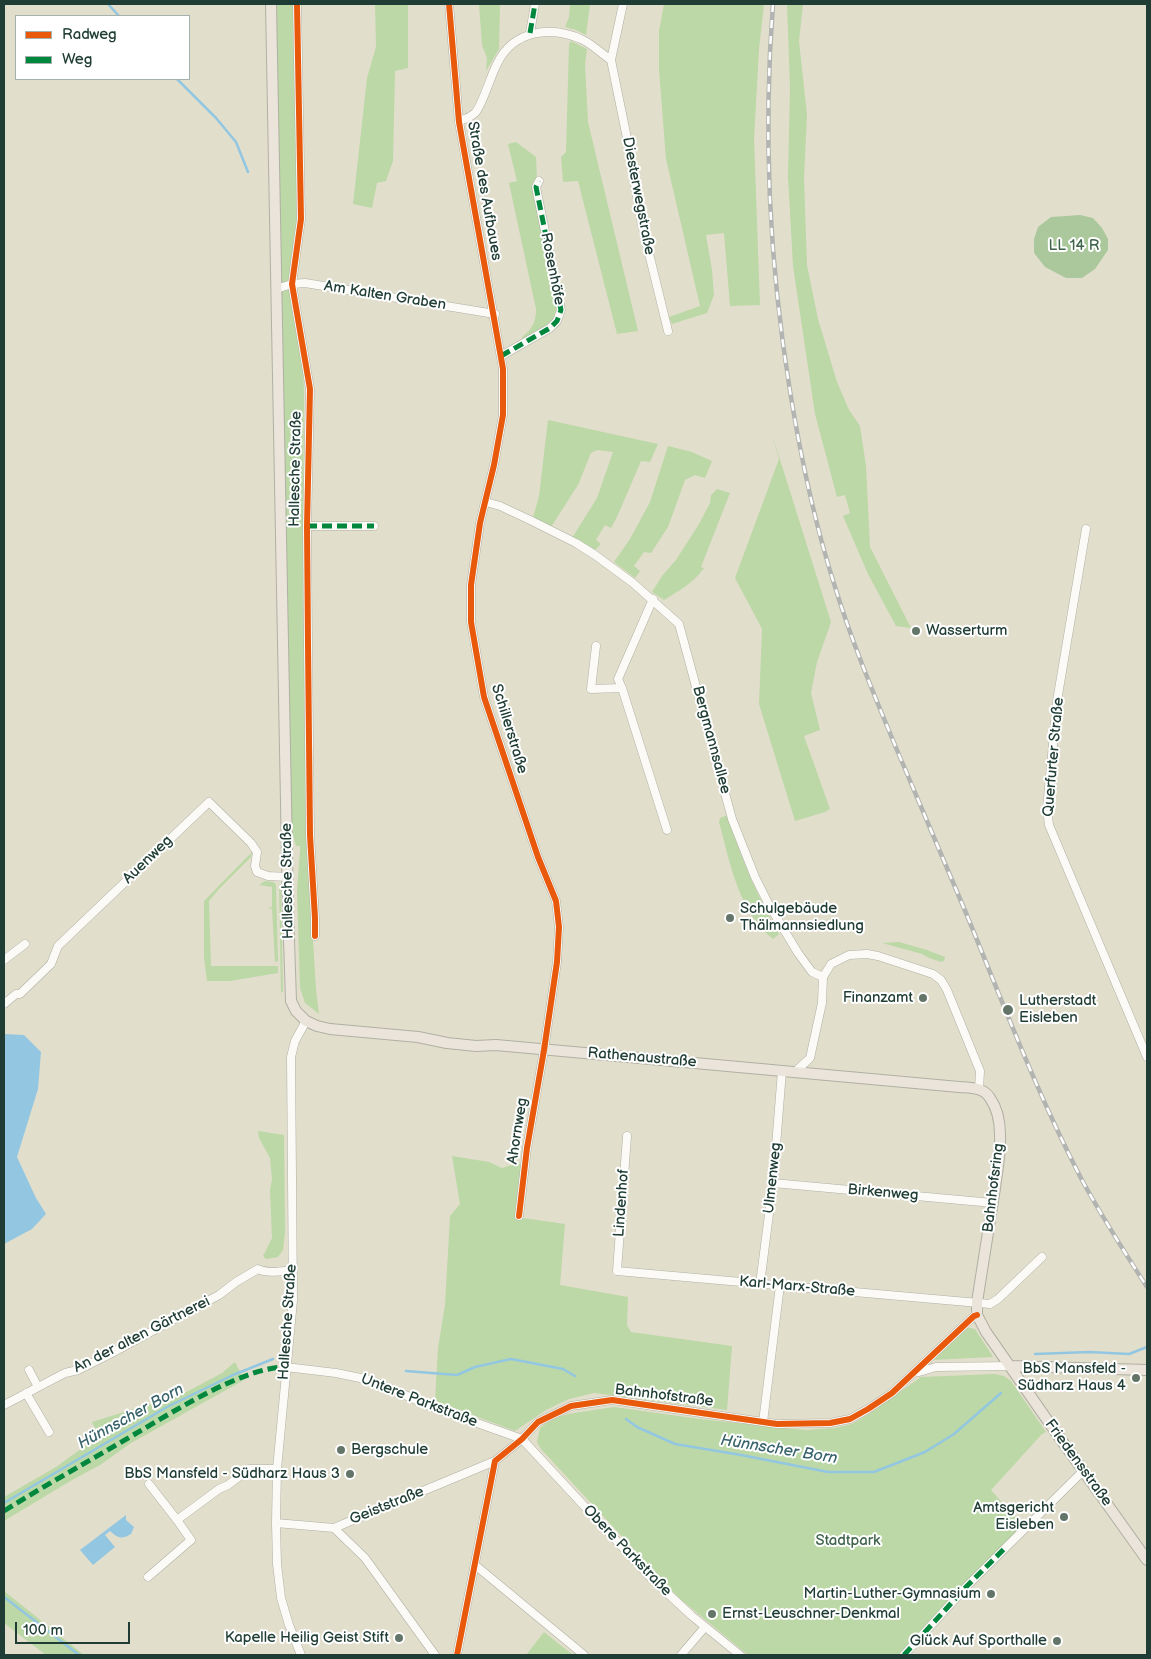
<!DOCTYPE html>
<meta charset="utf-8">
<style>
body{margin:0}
#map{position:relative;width:1151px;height:1659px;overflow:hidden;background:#e2decc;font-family:"Balsamiq Sans",sans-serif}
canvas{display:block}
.frame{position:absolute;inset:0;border:5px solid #1f3d34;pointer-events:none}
.legend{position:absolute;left:15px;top:15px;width:175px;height:65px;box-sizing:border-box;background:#fff;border:1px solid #a5b1ae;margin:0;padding:6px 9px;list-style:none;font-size:15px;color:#1f3d34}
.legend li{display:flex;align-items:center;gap:10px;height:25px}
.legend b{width:25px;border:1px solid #a5b1ae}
.scale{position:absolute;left:15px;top:1622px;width:115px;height:22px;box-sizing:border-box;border:2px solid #1f3d34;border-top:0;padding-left:6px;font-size:15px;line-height:18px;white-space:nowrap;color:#1f3d34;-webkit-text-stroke:4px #fff;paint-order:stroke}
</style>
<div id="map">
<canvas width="1151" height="1659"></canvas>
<div class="frame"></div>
<ul class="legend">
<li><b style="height:6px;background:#e8590c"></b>Radweg</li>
<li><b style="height:6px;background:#00873e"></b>Weg</li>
</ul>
<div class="scale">100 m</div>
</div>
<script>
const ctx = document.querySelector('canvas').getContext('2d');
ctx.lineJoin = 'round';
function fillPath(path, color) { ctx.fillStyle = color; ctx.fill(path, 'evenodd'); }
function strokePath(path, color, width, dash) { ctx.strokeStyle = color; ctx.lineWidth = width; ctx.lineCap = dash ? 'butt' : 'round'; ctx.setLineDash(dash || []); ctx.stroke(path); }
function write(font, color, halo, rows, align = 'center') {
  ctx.font = font + ' "Balsamiq Sans",sans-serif'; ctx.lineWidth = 4; ctx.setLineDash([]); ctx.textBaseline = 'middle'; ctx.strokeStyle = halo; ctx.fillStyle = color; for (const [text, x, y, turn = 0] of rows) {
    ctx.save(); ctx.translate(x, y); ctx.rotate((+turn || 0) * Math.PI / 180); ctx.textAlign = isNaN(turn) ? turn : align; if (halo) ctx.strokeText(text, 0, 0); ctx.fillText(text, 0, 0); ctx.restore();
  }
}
fillPath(new Path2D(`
 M275,4H293L297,228L290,277L289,279L290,296L303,369L304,392L303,514L305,750L307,840L316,990L319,1014L305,1003L300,988L297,891L300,850V846H296L291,829Z
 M375,4H408V68L395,71L393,161L386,181L377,183L372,208L353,204L367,78L376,47Z
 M479,4H500L499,49L486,71L487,58L482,45Z
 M570,4H590L586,35L576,30L565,27L569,17Z
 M664,4H764L759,49L754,139L760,305L730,306L724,233L706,235L712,270L714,295L707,313L672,324L669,317L700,306L666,159L659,70V31Z
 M787,4H803L799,41L807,115L804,178L807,265L818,319L837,382L849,410L860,426L866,466L870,547L911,628L896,626L868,574L843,516L850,513L845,495L837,497L815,414L793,266L788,176L790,88Z
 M571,41L587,49L585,64L588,122L638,331L617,334L578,181L563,182L561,157L566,152L569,44Z
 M516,142L536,157L537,180L532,184L557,302C556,326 541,330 523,341L522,337C532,329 536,323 536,309L509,183L517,181L508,144Z
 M548,420L658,444L650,462L641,461L617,517L611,528L605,525L596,540L601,544L595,550L572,538L597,498L613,452L597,450L591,453L578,485L551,527L533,518L539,496Z
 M772,434L831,622L817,662L811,693L820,730L804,736L830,809L825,812L795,821L759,704L762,629L735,578L779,459Z
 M668,446L692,452L712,461L705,478L695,475L685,480L668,527L651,553L644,552L634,566L640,571L635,578L614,562L630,539L650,502Z
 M717,489L730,493L701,567L704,568C694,583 678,591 664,600L652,592L662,576L676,560L699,524L710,503L711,495Z
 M728,815C740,857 757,896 779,934L773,939C738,911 730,862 719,822L720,818Z
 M252,852L251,857L219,889L209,901L211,966H278V973L230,981H207L204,957V901Z
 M265,881L274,882L276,885L278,961L275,962L272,909L268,908L272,907V887L259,885Z
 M279,884L281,889L283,991L281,993Z
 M899,942L927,950L945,957L944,961L941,962L929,958L922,954L882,943Z
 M258,1131L284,1135L285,1232L283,1250L278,1257L266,1259L263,1256L272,1238L270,1190L272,1179L270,1158L259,1138Z
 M452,1156L489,1162L502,1168L518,1163L522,1165L516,1217L565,1224L560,1285L628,1297L627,1325L631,1332L732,1346L727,1410L594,1393L569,1399L546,1410L515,1431L435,1401L438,1348L445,1305L450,1216L460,1204Z
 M965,1327L975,1329L993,1357L932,1360Z
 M235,1362L244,1380L131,1443L100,1465L72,1480L4,1521V1497L56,1467L99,1436L92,1422L140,1407L177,1397L222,1373Z
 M995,1374L1004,1376L1011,1381L1046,1432L1042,1434L991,1490L1023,1526L918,1633L901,1655H748L678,1597L541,1449L537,1442L540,1428L552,1419L568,1414L614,1407L700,1419L783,1428L806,1430L835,1428L852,1424L869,1414L921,1377Z
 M4,1591L84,1655H46L4,1623Z
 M544,1632L573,1655H526Z`), '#bbd8a6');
fillPath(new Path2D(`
 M1080,215L1093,218L1102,228L1108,239V250L1095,269L1082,278H1066L1045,267L1034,253V239L1038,227L1051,217Z`), '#aac89c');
fillPath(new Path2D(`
 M4,1034L24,1035L41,1052L38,1089L17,1157L36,1198L46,1214L32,1229L4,1244Z
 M126,1515V1520L134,1527L131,1534C121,1540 118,1538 110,1531L105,1535L115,1547L93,1565L80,1550Z`), '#93c7e1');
strokePath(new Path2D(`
 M108,4L119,16
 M177,79L216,118L236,142L248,172
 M1035,1354L1089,1352L1129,1354L1147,1347
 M406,1371L457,1375L475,1367L511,1359L563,1369L575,1376
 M626,1419L637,1427L675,1444L741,1455L828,1472H874L925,1452L954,1434L1001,1393
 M4,1503L167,1407L233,1375L273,1359
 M4,1597L79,1655`), '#93c7e1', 2.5);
const minor = new Path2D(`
 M297,4L301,219L292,284L310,389L307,526L308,644L310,835L315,918V936
 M449,4L459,122L503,369V415L494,465L480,523L471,585V622L484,697L538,857L556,901L559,927L557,962L544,1050L527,1148L519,1216
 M623,4L611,60L628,143L642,225L668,331
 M530,33L535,4
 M459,122C464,119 471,117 475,113C482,106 491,75 497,64C513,30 551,25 583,40C593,45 602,54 611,60
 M276,289L292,284L305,283L495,314
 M501,356L550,328L557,321L561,310L536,187L539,181
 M486,502L500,506L530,520L576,543L595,555L633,583L679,624L732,819L755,877L769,905L798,953L812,972L823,977
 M307,526H374
 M1086,529L1057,701L1047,809L1049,825L1147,1057
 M653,599L618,679L622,688L667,830
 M596,646L591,689L622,688
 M4,960L25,944
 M4,1004L16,994H20L51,964L58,946L209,802L251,843L257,852L255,866L257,872L268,876L288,877
 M795,1072L810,1058L822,1003L823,977L831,964L849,955L867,954L878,956L933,974L941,980L947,990L980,1071L979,1089
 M627,1136L617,1271L990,1304L998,1299L1042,1257
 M773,1183L993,1203
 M760,1284L773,1183L782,1071
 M286,1367L336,1373L370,1380L435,1408L522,1439L651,1578L692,1616L740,1655
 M29,1370L38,1387
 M919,1372L936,1367L1010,1366
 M26,1393L49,1432
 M4,1405L65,1373L78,1370L110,1354L219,1295L236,1282L258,1269C268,1274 282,1271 293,1270
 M763,1422L780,1285
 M149,1484L177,1520
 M276,1523L334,1528L495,1461
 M334,1528L365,1558L435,1655
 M475,1565L584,1655
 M148,1577L191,1540L177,1520L219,1489L228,1485L249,1469H277
 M301,1655L289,1625L281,1598L277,1564L276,1523L277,1469L293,1300L291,1057L295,1041L306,1021
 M457,1655L495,1461L522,1439L538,1422L571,1406L612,1400L777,1424L830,1423L850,1419L868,1409L892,1393L974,1316L977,1315
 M681,1655L705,1627
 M904,1655L967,1586L1083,1471`);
const major = new Path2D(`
 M271,4L288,909L291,1001L296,1011L306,1021L317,1026L330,1029L418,1037L447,1043L476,1046L496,1045L959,1087C971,1088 983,1087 990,1098C997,1108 1000,1123 1000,1135C1001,1153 997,1171 995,1188C989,1226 983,1264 977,1302V1315L986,1332L1057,1434L1147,1560
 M1010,1366L1147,1370`);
strokePath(minor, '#afb0a3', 9);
strokePath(major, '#afb0a3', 12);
strokePath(minor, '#fbfaf7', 8);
strokePath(major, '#ebe4da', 10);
const rail = new Path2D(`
 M773,4C763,134 769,262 790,391C801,459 815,525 836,590C853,645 875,697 897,750C920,804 943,859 966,913C1003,1003 1038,1096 1083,1182C1103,1218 1125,1253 1147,1287`);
strokePath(rail, '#b2b4b1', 4.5);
strokePath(rail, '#fff', 2.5, [8]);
strokePath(new Path2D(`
 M530,33L535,4
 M501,356L550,328L557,321L561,310L536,187L539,181
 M307,526H374
 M4,1511C47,1484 91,1460 135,1434C173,1412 243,1367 286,1367
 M904,1655L967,1586L1006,1547`), '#00873e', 5, [10, 5]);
strokePath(new Path2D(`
 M297,4L301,219L292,284L310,389L307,526L308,644L310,835L315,918V936
 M449,4L459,122L503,369V415L494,465L480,523L471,585V622L484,697L538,857L556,901L559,927L557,962L544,1050L527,1148L519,1216
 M457,1655L495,1461L522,1439L538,1422L571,1406L612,1400L777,1424L830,1423L850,1419L868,1409L892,1393L974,1316L977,1315`), '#e8590c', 6);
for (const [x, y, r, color] of [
 [916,631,5,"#637569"],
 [730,918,5,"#637569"],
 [923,998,5,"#637569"],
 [1008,1010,6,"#637569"],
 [1136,1378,5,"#637569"],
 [341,1450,5,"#637569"],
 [350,1474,5,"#637569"],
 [1064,1517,5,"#637569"],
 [991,1594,5,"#637569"],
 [712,1614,5,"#637569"],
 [399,1638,5,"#637569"],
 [1057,1641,5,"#637569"]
]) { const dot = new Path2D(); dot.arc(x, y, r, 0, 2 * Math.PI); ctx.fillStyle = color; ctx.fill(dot); strokePath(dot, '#fff', 2); }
write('15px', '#1f3d34', '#fff', [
 ["Straße des Aufbaues",484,191,80],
 ["Diesterwegstraße",638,196,79],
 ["Rosenhöfe",552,269,79],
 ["Am Kalten Graben",385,296,9],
 ["Hallesche Straße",296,469,-89],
 ["Schillerstraße",509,729,73],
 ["Bergmannsallee",711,740,75],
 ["Querfurter Straße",1054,757,-85],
 ["Auenweg",148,860,-44],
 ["Hallesche Straße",288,881,-91],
 ["Rathenaustraße",642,1058,5],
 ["Ahornweg",518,1131,-81],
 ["Ulmenweg",773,1178,-84],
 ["Bahnhofsring",994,1188,-83],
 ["Birkenweg",883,1193,5],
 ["Lindenhof",622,1203,-86],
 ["Karl-Marx-Straße",797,1287,5],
 ["Hallesche Straße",288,1322,-86],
 ["An der alten Gärtnerei",142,1335,-27],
 ["Bahnhofstraße",664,1396,7],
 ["Untere Parkstraße",419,1401,21],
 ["Friedensstraße",1078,1463,54],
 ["Geiststraße",387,1506,-22],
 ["Obere Parkstraße",627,1551,46]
]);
write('15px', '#3e6349', '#fff', [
 ["LL 14 R",1074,246],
 ["Stadtpark",848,1541]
]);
write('15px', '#1f3d34', '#fff', [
 ["Wasserturm",926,631,"left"],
 ["Schulgebäude",740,909,"left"],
 ["Thälmannsiedlung",740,926,"left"],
 ["Finanzamt",913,998],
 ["Lutherstadt",1019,1001,"left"],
 ["Eisleben",1019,1018,"left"],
 ["BbS Mansfeld -",1126,1369],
 ["Südharz Haus 4",1126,1386],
 ["Bergschule",351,1450,"left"],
 ["BbS Mansfeld - Südharz Haus 3",340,1474],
 ["Amtsgericht",1054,1508],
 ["Eisleben",1054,1525],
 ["Martin-Luther-Gymnasium",981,1594],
 ["Ernst-Leuschner-Denkmal",722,1614,"left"],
 ["Kapelle Heilig Geist Stift",389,1638],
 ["Glück Auf Sporthalle",1047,1641]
], 'right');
write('italic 16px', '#38636b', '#fff', [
 ["Hünnscher Born",131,1417,-29],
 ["Hünnscher Born",779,1450,9]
]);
</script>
